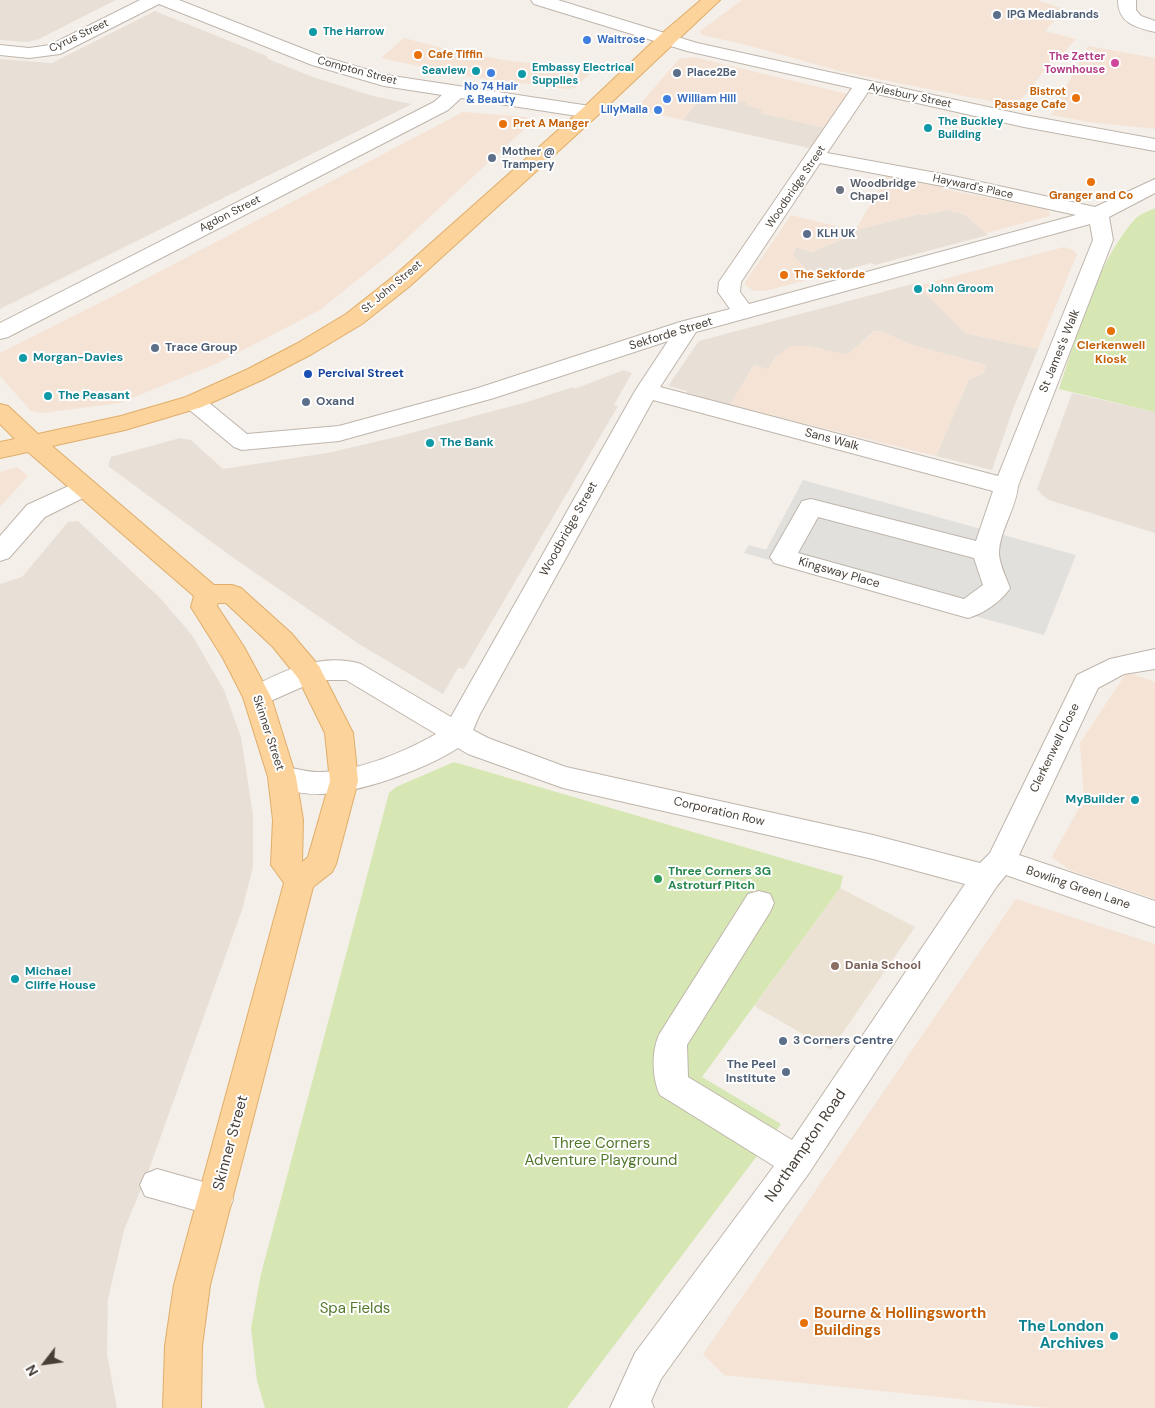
<!DOCTYPE html>
<style>
body{margin:0}
#map{position:relative;width:1155px;height:1408px;overflow:hidden;background:#f4efe9;font-family:"DM Sans",sans-serif}
canvas{display:block}
.north{position:absolute;left:20px;top:1338px;width:50px;height:50px;-webkit-text-stroke:4px #fff;paint-order:stroke;rotate:240deg;font-size:14px;font-weight:700;line-height:20px;text-align:center;color:#473f37}
.north::after{content:'';display:block;margin:auto;width:18px;height:22px;background:#473f37;clip-path:polygon(50% 0,100% 100%,50% 72%,0 100%)}
</style>
<div id="map">
<canvas width="1155" height="1408"></canvas>
<div class="north">N</div>
</div>
<script>
const ctx = document.querySelector('canvas').getContext('2d');
ctx.lineJoin = 'round';
function fillPath(path, color) { ctx.fillStyle = color; ctx.fill(path, 'evenodd'); }
function strokePath(path, color, width, dash) { ctx.strokeStyle = color; ctx.lineWidth = width; ctx.lineCap = dash ? 'butt' : 'round'; ctx.setLineDash(dash || []); ctx.stroke(path); }
function write(font, color, halo, rows, align = 'center') {
  ctx.font = font + ' "DM Sans",sans-serif'; ctx.lineWidth = 4; ctx.setLineDash([]); ctx.textBaseline = 'middle'; ctx.strokeStyle = halo; ctx.fillStyle = color; for (const [text, x, y, turn = 0] of rows) {
    ctx.save(); ctx.translate(x, y); ctx.rotate((+turn || 0) * Math.PI / 180); ctx.textAlign = isNaN(turn) ? turn : align; if (halo) ctx.strokeText(text, 0, 0); ctx.fillText(text, 0, 0); ctx.restore();
  }
}
fillPath(new Path2D(`
 M0,0H116L39,39L28,42L0,40Z
 M155,11L267,56L268,59L313,77L373,96L412,104L0,309V59L52,63Z
 M727,98L748,102L746,105L763,110L761,113L826,128L813,149L683,120L700,99L721,104Z
 M945,210L964,214L988,235L875,265L872,263L814,278L792,255L796,247L812,252L847,237L844,233L919,214L924,215Z
 M916,283L965,333L1038,349L1013,409L992,470L936,456L969,379L983,374L986,365L912,345L882,332L874,331L847,355L808,346L775,357L768,370L754,365L730,405L687,393V391L668,386L699,341Z
 M624,370L632,373L614,405L618,406L464,669L458,668L443,694L359,644L232,557L108,466L111,457L180,438L191,440L223,469L327,453L396,437L527,402L573,387L574,389Z
 M1072,393L1155,412V533L1049,500L1043,496L1037,489Z
 M78,521L160,598L192,635L224,690L241,737L253,815V867L242,910L148,1172L124,1230L108,1299L107,1354L117,1408H0V584L22,577L68,522Z`), '#e8e0d7');
fillPath(new Path2D(`
 M742,0H1037L1064,9L1045,31L1076,39L1056,61H1051L1032,87L1015,106L843,72L743,44L702,35L700,31Z
 M404,38L450,50L504,60L592,71L575,88L567,89L465,76L381,58Z
 M1088,46L1155,58V129L1089,122L1051,115Z
 M693,57L848,94L832,116L826,128L761,113L763,110L746,105L747,102L727,98L721,104L700,99L683,120L636,109L679,59Z
 M463,112L526,117L531,123L392,252L320,310L218,363L120,403L42,413L31,411L0,376V353L119,293Z
 M887,175L943,186L942,189L1048,209L1050,216L986,233L964,214L945,210L924,215L919,214L844,233L847,237L812,252L796,247L793,255L814,278L765,291H754L745,285V282L791,215L847,229L858,226Z
 M1064,247L1073,250L1077,254L1038,349L965,333L918,286Z
 M875,331L882,332L912,345L986,365L983,374L969,379L936,456L730,405L754,365L768,369L775,357L790,346H808L847,355Z
 M17,467L28,476L0,507V472Z
 M1127,672L1155,682V899L1070,870L1052,857L1084,799L1080,743Z
 M1016,899L1155,944V1408H1048L724,1375L703,1354Z`), '#f5e3d5');
fillPath(new Path2D(`
 M840,888L915,927L831,1050L754,1006Z`), '#ece2d3');
fillPath(new Path2D(`
 M1155,208V412L1059,389C1077,336 1097,261 1135,219C1140,214 1149,211 1155,208Z
 M454,762L843,876L840,888L702,1077L781,1124L567,1408H265L257,1381L251,1328L261,1274L389,793L396,787Z`), '#d6e7b3');
fillPath(new Path2D(`
 M803,480L1076,555L1044,635L744,553L749,545L766,550Z`), '#e2e0dd');
const minor = new Path2D(`
 M140,0H179L324,57L386,75L590,106L597,108L599,112L597,116L590,118L461,98L448,110L8,337L0,339V323L434,102L442,95L384,86L312,65L159,4L60,54L29,58L0,55V45L29,48L50,45Z
 M531,0H558L697,43L1024,115L1155,139V151L1024,127L868,92L827,153L953,176L1095,207L1155,179V193L1109,217L1113,240L1018,486C1016,509 999,531 999,554C1000,566 1006,577 1010,588C1002,601 983,614 968,618L774,563L770,557L802,501L811,499L976,541L993,491L653,400L480,714L473,730L488,738L566,767L873,835L980,863L990,853L1077,675L1110,659L1155,649V669L1124,674L1098,688L1019,855L1155,901V927L1006,875L997,886L809,1173L661,1379L651,1401L654,1408H610L635,1353L774,1166L660,1095C652,1078 651,1050 660,1033L748,894L759,891L770,894L774,903L770,912L687,1045L688,1077L792,1140L965,884L873,859L563,788L468,754L458,748C426,769 360,793 321,794C304,795 287,790 272,785L268,777L272,769C288,764 304,773 322,772C361,770 402,753 436,734L346,680H326L309,684L257,707L247,704L243,697L247,690C281,671 322,652 361,664L451,717L635,391L668,341L494,398L339,441L242,450L234,447L186,407L182,402L186,397L194,395L202,397L247,434L339,426L478,388L680,322L730,309L718,292L719,282L852,88L687,51L534,4ZM820,163L953,188L1076,215L749,304L740,292L741,282ZM1090,224L1093,240L998,476L660,387L696,332ZM818,517L974,558L983,585L964,599L798,553Z
 M1118,0H1136V10L1141,16L1155,21V32C1135,27 1118,23 1118,0Z
 M84,479L93,481L96,487L93,493L45,517L9,558L0,561V536L27,505Z
 M157,1169L228,1189L233,1200L228,1211L216,1216L145,1196L140,1185L145,1174Z`);
const major = new Path2D(`
 M701,0H720L597,116L410,286L362,324L312,354L264,379L202,407L125,430L52,446L214,585H232L241,588L291,633L319,666L353,733L358,781L336,864L332,872L313,887L210,1285L202,1346L201,1408H163L165,1346L174,1285L284,883L271,865L273,820L268,777L243,697L223,658L191,607L194,596L28,452L0,458V442L15,439L0,424V404L8,406L38,434L121,416L186,397L248,369L296,344L346,314L394,276L583,108L660,35ZM218,603H226L273,647L298,678L325,733L330,781L308,857L302,862L303,820L296,777L271,697L244,647L217,606Z`);
strokePath(minor, '#bfb5ab', 2);
strokePath(major, '#e0ae6a', 2);
fillPath(minor, '#fff');
fillPath(major, '#fbd39b');
for (const [x, y, r, color] of [
 [997,15,5,"#5c6f8a"],
 [313,32,5,"#0f9aa8"],
 [587,40,5,"#3f7fe0"],
 [418,55,5,"#e8710a"],
 [1115,63,5,"#d1479c"],
 [476,71,5,"#0f9aa8"],
 [491,73,5,"#3f7fe0"],
 [677,73,5,"#5c6f8a"],
 [522,74,5,"#0f9aa8"],
 [1076,98,5,"#e8710a"],
 [667,99,5,"#3f7fe0"],
 [658,110,5,"#3f7fe0"],
 [503,124,5,"#e8710a"],
 [928,128,5,"#0f9aa8"],
 [492,158,5,"#5c6f8a"],
 [1091,182,5,"#e8710a"],
 [840,190,5,"#6b7280"],
 [807,234,5,"#5c6f8a"],
 [784,275,5,"#e8710a"],
 [918,289,5,"#0f9aa8"],
 [1111,331,5,"#e8710a"],
 [155,348,5,"#5c6f8a"],
 [23,358,5,"#0f9aa8"],
 [308,374,5,"#1a4fb4"],
 [48,396,5,"#0f9aa8"],
 [306,402,5,"#5c6f8a"],
 [430,443,5,"#0f9aa8"],
 [1135,800,5,"#0f9aa8"],
 [658,879,5,"#2e9e5b"],
 [835,966,5,"#8d6e63"],
 [15,979,5,"#0f9aa8"],
 [783,1041,5,"#5c6f8a"],
 [786,1072,5,"#5c6f8a"],
 [804,1323,5,"#e8710a"],
 [1114,1336,5,"#0f9aa8"]
]) { const dot = new Path2D(); dot.arc(x, y, r, 0, 2 * Math.PI); ctx.fillStyle = color; ctx.fill(dot); strokePath(dot, '#fff', 2); }
write('bold 11px', '#4e5e75', '#fff', [
 ["IPG Mediabrands",1007,15],
 ["Place2Be",687,73],
 ["Mother @",502,152],
 ["Trampery",502,165],
 ["KLH UK",817,234]
], 'left');
write('bold 11px', '#0d838f', '#fff', [
 ["The Harrow",323,32],
 ["Embassy Electrical",532,68],
 ["Supplies",532,81],
 ["Seaview",466,71,"right"],
 ["The Buckley",938,122],
 ["Building",938,135],
 ["John Groom",928,289]
], 'left');
write('11px', '#473f37', '#fff', [
 ["Cyrus Street",79,36,-25],
 ["Compton Street",357,71,15],
 ["Aylesbury Street",910,96,12],
 ["Woodbridge Street",796,187,-56],
 ["Hayward's Place",973,187,12],
 ["Agdon Street",230,214,-27],
 ["St. John Street",392,287,-40]
]);
write('bold 11px', '#366cbe', '#fff', [
 ["Waitrose",597,40],
 ["No 74 Hair",491,87,"center"],
 ["& Beauty",491,100,"center"],
 ["William Hill",677,99],
 ["LilyMaila",648,110,"right"]
], 'left');
write('bold 11px', '#c56008', '#fff', [
 ["Cafe Tiffin",428,55],
 ["Bistrot",1066,92,"right"],
 ["Passage Cafe",1066,105,"right"],
 ["Pret A Manger",513,124],
 ["Granger and Co",1091,196,"center"],
 ["The Sekforde",794,275]
], 'left');
write('bold 11px', '#b23c85', '#fff', [
 ["The Zetter",1105,57],
 ["Townhouse",1105,70]
], 'right');
write('bold 11px', '#5b616d', '#fff', [
 ["Woodbridge",850,184],
 ["Chapel",850,197]
], 'left');
write('12px', '#473f37', '#fff', [
 ["Sekforde Street",671,334,-17],
 ["St James's Walk",1060,351,-68],
 ["Sans Walk",832,440,15],
 ["Woodbridge Street",569,529,-61],
 ["Kingsway Place",839,573,16],
 ["Skinner Street",268,733,72],
 ["Clerkenwell Close",1055,748,-64],
 ["Corporation Row",719,812,13],
 ["Bowling Green Lane",1078,888,19]
]);
write('bold 12px', '#c56008', '#fff', [
 ["Clerkenwell",1111,346],
 ["Kiosk",1111,360]
]);
write('bold 12px', '#4e5e75', '#fff', [
 ["Trace Group",165,348],
 ["Oxand",316,402],
 ["3 Corners Centre",793,1041],
 ["The Peel",776,1065,"right"],
 ["Institute",776,1079,"right"]
], 'left');
write('bold 12px', '#0d838f', '#fff', [
 ["Morgan-Davies",33,358],
 ["The Peasant",58,396],
 ["The Bank",440,443],
 ["MyBuilder",1125,800,"right"],
 ["Michael",25,972],
 ["Cliffe House",25,986]
], 'left');
write('bold 12px', '#164399', '#fff', [
 ["Percival Street",318,374]
], 'left');
write('bold 12px', '#27864d', '#fff', [
 ["Three Corners 3G",668,872],
 ["Astroturf Pitch",668,886]
], 'left');
write('bold 12px', '#785e54', '#fff', [
 ["Dania School",845,966]
], 'left');
write('15px', '#473f37', '#fff', [
 ["Skinner Street",231,1143,-75],
 ["Northampton Road",806,1146,-56]
]);
write('15px', '#52782c', '#fff', [
 ["Three Corners",601,1144],
 ["Adventure Playground",601,1161],
 ["Spa Fields",355,1309]
]);
write('bold 15px', '#c56008', '#fff', [
 ["Bourne & Hollingsworth",814,1314],
 ["Buildings",814,1331]
], 'left');
write('bold 15px', '#0d838f', '#fff', [
 ["The London",1104,1327],
 ["Archives",1104,1344]
], 'right');
</script>
